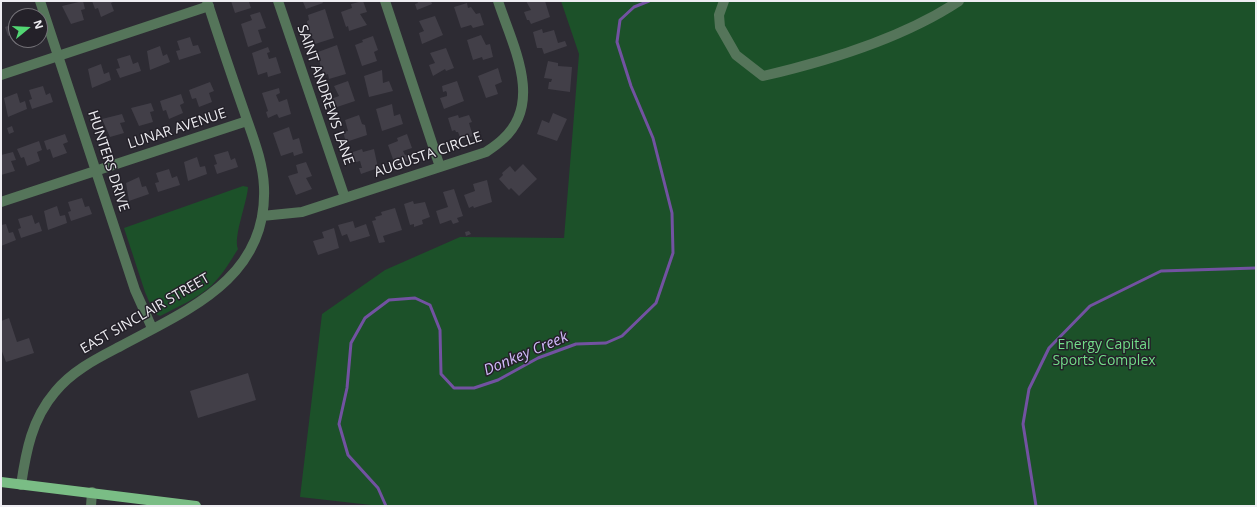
<!DOCTYPE html>
<style>
body{margin:0}
#map{position:relative;width:1257px;height:507px;overflow:hidden;background:#2d2b33;font-family:"Open Sans",sans-serif}
canvas{display:block}
.frame{position:absolute;inset:0;border:2px solid #eeedf2;pointer-events:none}
.north{position:absolute;left:8px;top:8px;width:40px;height:40px;box-sizing:border-box;background:#242129;border:1px solid #757379;border-radius:50%;rotate:72deg;font-size:11px;font-weight:700;line-height:16px;text-align:center;color:#eeedf2}
.north::after{content:'';display:block;margin:auto;width:14px;height:18px;background:#52d673;clip-path:polygon(50% 0,100% 100%,50% 72%,0 100%)}
</style>
<div id="map">
<canvas width="1257" height="507"></canvas>
<div class="frame"></div>
<div class="north">N</div>
</div>
<script>
const ctx = document.querySelector('canvas').getContext('2d');
ctx.lineJoin = 'round';
function fillPath(path, color) { ctx.fillStyle = color; ctx.fill(path, 'evenodd'); }
function strokePath(path, color, width, dash) { ctx.strokeStyle = color; ctx.lineWidth = width; ctx.lineCap = dash ? 'butt' : 'round'; ctx.setLineDash(dash || []); ctx.stroke(path); }
function write(font, color, halo, rows, align = 'center') {
  ctx.font = font + ' "Open Sans",sans-serif'; ctx.lineWidth = 3; ctx.setLineDash([]); ctx.textBaseline = 'middle'; ctx.strokeStyle = halo; ctx.fillStyle = color; for (const [text, x, y, turn = 0] of rows) {
    ctx.save(); ctx.translate(x, y); ctx.rotate((+turn || 0) * Math.PI / 180); ctx.textAlign = isNaN(turn) ? turn : align; if (halo) ctx.strokeText(text, 0, 0); ctx.fillText(text, 0, 0); ctx.restore();
  }
}
fillPath(new Path2D(`
 M561,1H1256V506H380L300,497L322,314L385,270L460,237L564,238L579,54Z
 M243,186L248,187C247,203 233,237 238,249C230,262 222,275 212,285C198,298 176,308 160,316L154,313L145,292L124,228Z`), '#1c5129');
strokePath(new Path2D(`
 M386,506L378,488L348,455L339,424L347,388L351,343L365,318L389,300L415,298L430,305L440,330L441,374L454,388H474L498,380L538,358L576,344L606,343L622,336L656,303L673,253L672,213L653,138L631,86L617,42L620,20L634,7L649,1
 M1036,506L1023,424L1029,389L1049,348L1090,306L1161,271L1256,268`), '#7252a1', 3);
fillPath(new Path2D(`
 M83,1L85,9L81,10L84,20L71,24L62,6Z
 M92,1H115L111,3L114,11L101,17L98,8L95,9Z
 M231,1L249,2L251,8L235,13Z
 M306,1H322L323,3L306,9L303,2Z
 M363,1L367,12L360,14L367,25L349,31L348,26L346,27L341,12L352,8L351,4Z
 M417,1H431L432,4L417,10L415,4L418,3Z
 M526,1H545L550,17L531,24L529,20H527L524,12L531,10Z
 M467,3L468,8L471,7L476,14L480,13L484,25L473,28L471,25L461,28L454,7Z
 M325,9L334,38L315,44L308,28L307,21L309,20L308,15Z
 M260,12L266,28L258,30L262,42L248,47L241,24L252,20L250,15Z
 M435,16L443,35L422,44L419,33L424,31L419,21Z
 M16,23V40L22,42L15,44L12,35L8,36L5,27Z
 M542,29L543,33L554,30L558,43L565,41L567,46L544,54L542,48H537L533,32Z
 M481,35L486,45L490,44L493,57L483,60L482,57L473,60L467,40Z
 M373,36L378,50L374,52L377,61L362,66L355,45L363,42L362,40Z
 M190,37L193,46L198,45L201,53L179,60L176,51L180,50L177,41Z
 M337,45L346,74L329,79L328,74L325,75L321,69L318,52Z
 M160,46L163,56L167,54L170,62L150,70L147,51Z
 M268,47L270,52L267,53L269,59L276,57L281,73L268,77L267,72L258,75L252,53Z
 M446,48L454,68L446,71L445,69L433,76L429,65L435,63L430,53Z
 M130,55L133,64L138,62L141,71L120,78L116,69L120,68L117,59Z
 M548,61L558,63V66L572,67L570,92L548,89L549,82H551L552,79L544,78Z
 M101,64L104,74L109,72L111,80L92,88L88,69Z
 M498,68L502,82L495,85L498,94L486,98L478,76Z
 M382,70L383,83L389,81L393,91L369,97L364,76Z
 M348,81L355,101L334,108L331,99L339,96L334,86Z
 M457,81L464,101L444,109L440,98L447,96V93L446,91L443,92L442,86Z
 M210,82L214,91L209,93L212,102L199,107L196,98L192,99L189,90Z
 M43,86L46,95L50,93L53,102L32,109L29,100L32,99L29,90Z
 M279,88L280,93L276,95L279,102L287,99L291,114L279,118L277,114L268,118L266,112L268,111L262,93Z
 M17,93L20,103L25,101L27,109L8,117L4,98Z
 M181,94L184,103L180,105L183,113L169,119L166,110L163,111L160,101Z
 M151,103L154,111L150,112L153,122L139,126L131,108Z
 M392,104L394,116L400,114L403,124L382,131L376,109Z
 M553,113L567,119L557,141L537,134L542,120L549,123Z
 M122,114L125,122L120,123L124,133L110,137L102,119Z
 M359,115L362,124L365,125L367,135L346,142L343,132L348,131L345,120Z
 M458,115L459,118L469,115L472,122L469,123L473,136L461,140L458,132H456L455,130L452,131L448,118Z
 M12,126L14,132L9,134L7,128Z
 M289,127L293,140L299,138L303,153L294,156L293,152L281,156L273,133Z
 M65,134L68,142L63,144L67,153L53,158L50,149L47,150L44,141Z
 M407,134L412,148L403,151L405,155L408,154L410,160L395,165L388,145L398,141L397,138Z
 M39,141L42,150L37,152L40,161L27,166L24,157L21,158L17,149Z
 M362,149L363,152L374,149L378,168L361,174L359,168H362L360,161L353,163L350,153Z
 M228,151L231,160L235,158L238,167L217,174L214,165L217,164L214,155Z
 M13,152L16,160L11,161L15,171L1,175V155Z
 M197,157L200,167L205,166L207,174L188,181L184,162Z
 M306,162L312,176L306,178L312,189L296,195L288,176L298,173L296,165Z
 M523,164L537,179L519,196L511,188L509,190L499,179L503,175L502,173L510,166L515,172Z
 M169,169L172,178L177,176L180,185L158,192L155,183L159,182L156,173Z
 M139,177L142,187L146,186L149,194L129,201L126,183Z
 M487,180L492,202L474,208L473,206L469,208L464,195L475,191L473,184Z
 M454,189L463,216L457,218L459,222L453,224L451,220L440,224L436,211L448,207L443,192Z
 M82,198L85,207L89,206L92,214L71,221L68,212L71,211L68,202Z
 M413,201L414,204L425,202L430,217L422,220L423,224L414,227V224L410,225L404,204Z
 M57,206L60,216L65,215L67,223L48,230L44,211Z
 M395,208L402,230L383,236L385,242L379,243L372,221L376,220L375,217L382,215L381,212Z
 M32,215L35,224L39,222L42,231L21,238L18,229L21,228L18,219Z
 M353,221L355,228L366,224L370,236L350,242L347,234L342,236L338,225Z
 M6,224L9,233L13,232L16,240L1,246V225Z
 M334,228L339,248L318,255L313,241L324,238L322,232Z
 M469,231L471,234L466,236L465,232Z
 M9,318L17,342L29,338L34,353L6,362L1,349V321Z
 M248,373L256,400L198,418L190,391Z`), '#423f48');
strokePath(new Path2D(`
 M40,1L135,290L152,328
 M278,1L345,198
 M385,1L440,167
 M724,1L719,15L720,27L736,55L763,76C828,61 903,38 959,1
 M1,75L209,6
 M1,202L247,121
 M262,216L302,212L486,152C492,148 498,144 503,139C544,102 512,44 498,1
 M21,485C26,451 32,419 55,392C72,371 96,359 119,347C187,310 268,279 264,187C263,161 252,135 244,111C231,74 219,38 207,1
 M91,506L92,492`), '#55755a', 10);
strokePath(new Path2D(`
 M1,482L196,506`), '#7abd85', 10);
write('14px', '#eeedf2', '#242129', [
 ["SAINT ANDREWS LANE",325,95,71],
 ["LUNAR AVENUE",177,129,-18],
 ["AUGUSTA CIRCLE",428,155,-19],
 ["HUNTERS DRIVE",108,161,72],
 ["EAST SINCLAIR STREET",145,314,-30]
]);
write('14px', '#72dc88', '#242129', [
 ["Energy Capital",1104,345],
 ["Sports Complex",1104,361]
]);
write('italic 15px', '#d0b9f9', '#242129', [
 ["Donkey Creek",526,354,-23]
]);
</script>
